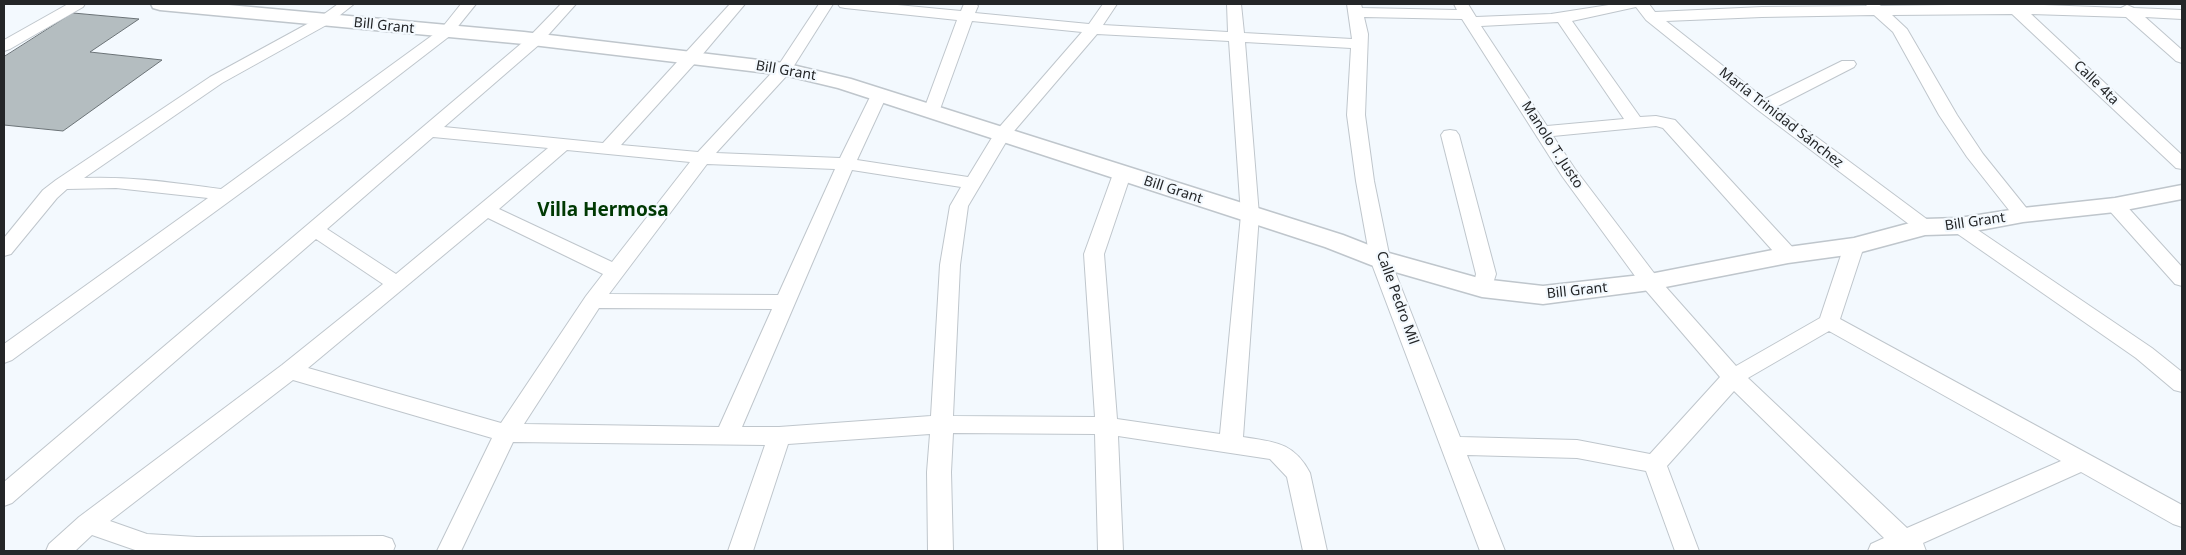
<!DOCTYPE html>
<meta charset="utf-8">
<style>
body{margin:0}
#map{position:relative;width:2186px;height:555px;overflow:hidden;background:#f3f9fe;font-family:"Noto Sans",sans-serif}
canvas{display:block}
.frame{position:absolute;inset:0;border:5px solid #242628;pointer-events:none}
</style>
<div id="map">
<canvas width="2186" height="555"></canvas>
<div class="frame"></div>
</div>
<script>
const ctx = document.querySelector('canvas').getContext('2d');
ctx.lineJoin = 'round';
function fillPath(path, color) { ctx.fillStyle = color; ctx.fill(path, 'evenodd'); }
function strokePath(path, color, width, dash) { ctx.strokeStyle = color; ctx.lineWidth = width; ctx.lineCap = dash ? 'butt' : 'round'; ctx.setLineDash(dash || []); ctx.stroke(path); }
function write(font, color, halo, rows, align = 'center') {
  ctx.font = font + ' "Noto Sans",sans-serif'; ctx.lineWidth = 4.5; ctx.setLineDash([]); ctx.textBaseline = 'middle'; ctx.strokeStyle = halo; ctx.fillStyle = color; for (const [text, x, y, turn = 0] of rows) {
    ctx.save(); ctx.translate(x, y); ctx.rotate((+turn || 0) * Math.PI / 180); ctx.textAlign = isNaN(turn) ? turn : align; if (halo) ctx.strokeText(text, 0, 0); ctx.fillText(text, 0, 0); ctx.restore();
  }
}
const building = new Path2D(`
 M73,13L139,19L90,52L162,60L63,131L4,125V57Z`);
fillPath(building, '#b4bdc0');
strokePath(building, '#6b7377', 1);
const minor = new Path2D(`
 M68,4H85L83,7L10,49L4,51V40Z
 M338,4H354L330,23L222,83L84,178C130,176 175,183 221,189L441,29L461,4H476L451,35L346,116L12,360L4,363V344L208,198L116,188L67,189L57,198L11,254L4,256V238L43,190L56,180L210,77L320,17Z
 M561,4H576L541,43L444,127L603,143L730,4H745L697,61L621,145L698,152L778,66L819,4H833L790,72L716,153L840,158L871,95L873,91H885L887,95L857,160L968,177L996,131L1082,32L972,21L939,112L937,116H925L923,112L957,20L845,8L840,7L838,4H887L961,11L964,4H976L978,6L975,13L1089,24L1103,4H1117L1103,25L1228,32L1227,4H1241L1244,33L1352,39L1347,4H1361L1362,8L1457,10L1454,4H1468L1476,17L1551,14L1615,4H1649L1655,12L1762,7L1866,6L1868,4H1878L1881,6L2018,4L2121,8L2127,5L2134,8L2182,10V19L2145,17L2182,50V63L2176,61L2126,17L2031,14L2182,155V169L2176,168L2012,14L1892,15L1907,29L1957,115L1983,154L2032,215L2030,219L2023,221L2016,219L1967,157L1939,115L1893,32L1874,15L1762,17L1666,21L1765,99L1842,61H1854L1856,64L1854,67L1776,107L1932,223L1935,227L1932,231L1925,233L1918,231L1758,110L1646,20L1636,7L1572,21L1640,117L1656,116L1675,120L1795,250L1798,255L1795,260L1788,261L1781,260L1663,128L1656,126L1553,136L1575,169L1657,277L1736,366L1820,318L1844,246L1847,242L1854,240L1861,242L1864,246L1840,319L2182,505V527L2173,524L2081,472L1923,543L1926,551H1868L1871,544L1884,538L1734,391L1667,466L1699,551H1675L1646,471L1577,458L1467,455L1505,551H1480L1370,259L1356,181L1347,115L1351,48L1245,42L1259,215L1243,437C1274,442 1294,442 1310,473L1327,551H1303L1287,477L1270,459L1118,436L1123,551H1098L1095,434L953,433L951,472L953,551H928L927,472L930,434L788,444L753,551H728L765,445L513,442L461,551H437L492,438L293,380L110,521L147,534L197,537L383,536L392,539L395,546L393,551H138L92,535L75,551H46L49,544L79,517L282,365L383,284L316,239L12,503L4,506V482L529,37ZM1364,17L1462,19L1562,176L1643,287L1720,377L1650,454L1577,440L1460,437L1390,259L1374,181L1365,115L1368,34ZM1558,22L1624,119L1547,126L1481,26ZM1097,34L1229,41L1241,215L1220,434L1117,419L1104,254L1131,174L1128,170L1122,169L1116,170L1113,174L1084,254L1095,417L953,416L960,265L968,206L1009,137ZM433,137L548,148L396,274L327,229ZM567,150L690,162L612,262L499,209ZM707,164L835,169L778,295L609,294ZM852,170L961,187L950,206L940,265L931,416L779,427H742ZM488,218L603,274L586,296L501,423L308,368ZM599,308L772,309L719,427L524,424ZM1829,331L2061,461L1907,528L1748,378Z
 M1450,130L1456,131L1459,135L1496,274L1490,293L1483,295L1476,293L1473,288L1476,274L1441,135L1444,131Z
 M2115,199L2122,201L2182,267V286L2175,284L2108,209L2106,205L2108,201Z
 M1959,220L1966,222L2152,348L2182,372V392L2174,390L2136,358L1952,230L1949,226L1952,222Z`);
const tertiary = new Path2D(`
 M151,4H218L524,32L784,63L851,79L1343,235L1389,253L1482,279L1543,286L1650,274L1788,247L1854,238L1925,219L1959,218L2023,208L2115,198L2182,185V199L2115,212L2023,222L1959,234L1925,235L1854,254L1788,263L1650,290L1543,304L1482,297L1371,265L1325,247L838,88L784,75L524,44L160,10L153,8Z`);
strokePath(minor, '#bfc6cc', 2);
strokePath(tertiary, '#bfc6cc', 3);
fillPath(minor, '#fff');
fillPath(tertiary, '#fff');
write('14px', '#242628', '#f3f9fe', [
 ["Bill Grant",384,26,6],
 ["Bill Grant",786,71,10],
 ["Calle 4ta",2096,83,44],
 ["María Trinidad Sánchez",1781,118,38],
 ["Manolo T. Justo",1552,145,57],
 ["Bill Grant",1173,190,18],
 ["Bill Grant",1975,222,-8],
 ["Bill Grant",1577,291,-6],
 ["Calle Pedro Mil",1397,298,70]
]);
write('bold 19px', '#003903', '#f3f9fe', [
 ["Villa Hermosa",603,211]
]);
</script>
